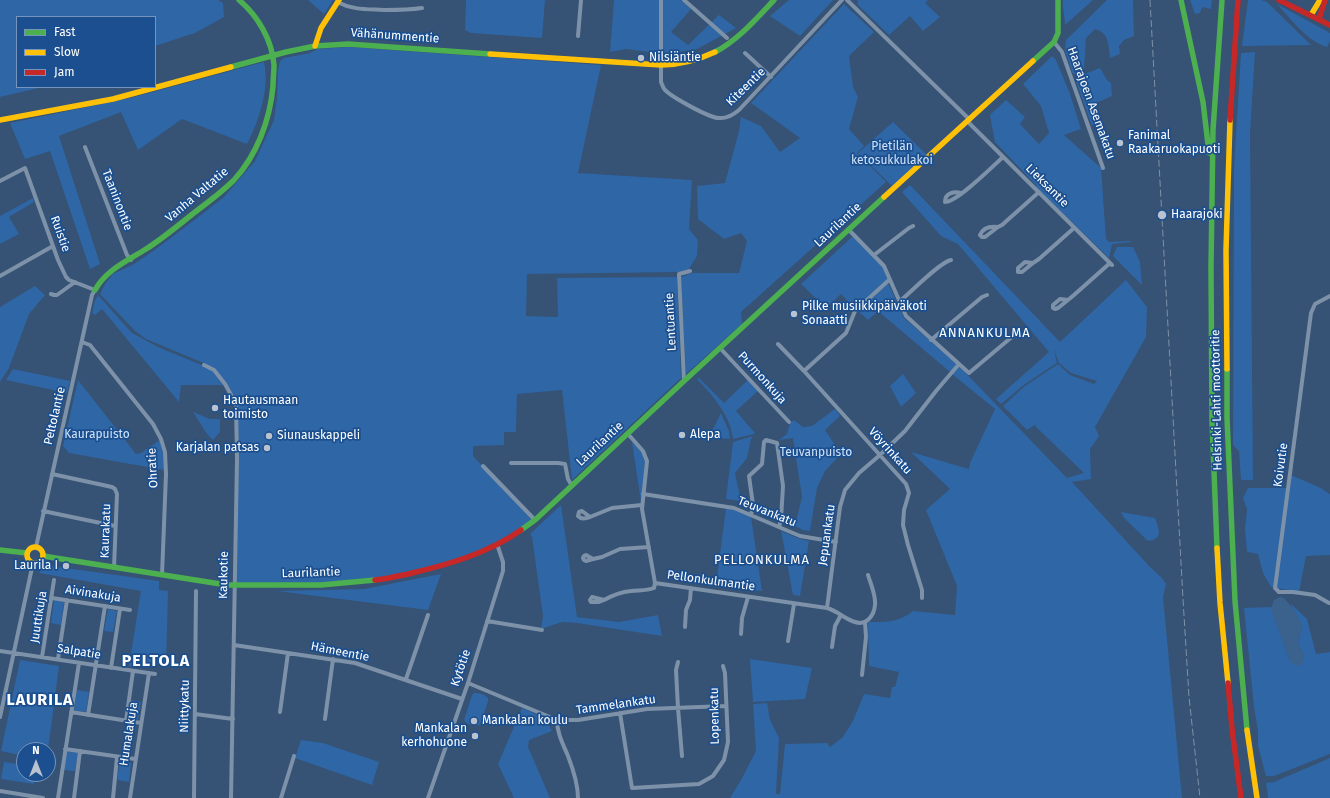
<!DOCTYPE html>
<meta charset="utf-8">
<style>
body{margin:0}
#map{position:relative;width:1330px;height:798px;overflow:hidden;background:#365274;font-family:"Fira Sans",sans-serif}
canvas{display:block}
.legend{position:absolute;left:16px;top:16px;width:140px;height:72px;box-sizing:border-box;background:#1b4f8f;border:1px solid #7695bc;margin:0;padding:5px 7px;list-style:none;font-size:12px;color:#fff}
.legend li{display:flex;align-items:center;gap:8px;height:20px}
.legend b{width:20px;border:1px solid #7695bc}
.north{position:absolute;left:16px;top:742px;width:40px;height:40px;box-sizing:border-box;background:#1b4f8f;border:1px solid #7695bc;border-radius:50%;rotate:0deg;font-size:11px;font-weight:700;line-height:16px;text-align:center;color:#fff}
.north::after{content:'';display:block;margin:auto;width:14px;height:18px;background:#b9c2ce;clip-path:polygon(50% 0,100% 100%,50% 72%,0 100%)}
</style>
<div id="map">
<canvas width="1330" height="798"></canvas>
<ul class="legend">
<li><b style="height:5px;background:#4caf50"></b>Fast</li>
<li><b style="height:5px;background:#ffc107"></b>Slow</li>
<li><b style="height:5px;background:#c62828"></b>Jam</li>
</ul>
<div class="north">N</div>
</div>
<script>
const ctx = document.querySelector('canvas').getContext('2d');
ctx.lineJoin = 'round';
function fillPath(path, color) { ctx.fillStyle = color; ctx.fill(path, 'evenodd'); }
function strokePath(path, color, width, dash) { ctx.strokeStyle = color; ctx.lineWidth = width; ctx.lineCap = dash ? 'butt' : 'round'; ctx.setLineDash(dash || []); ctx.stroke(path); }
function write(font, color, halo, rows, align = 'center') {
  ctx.font = font + ' "Fira Sans",sans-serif'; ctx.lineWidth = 3.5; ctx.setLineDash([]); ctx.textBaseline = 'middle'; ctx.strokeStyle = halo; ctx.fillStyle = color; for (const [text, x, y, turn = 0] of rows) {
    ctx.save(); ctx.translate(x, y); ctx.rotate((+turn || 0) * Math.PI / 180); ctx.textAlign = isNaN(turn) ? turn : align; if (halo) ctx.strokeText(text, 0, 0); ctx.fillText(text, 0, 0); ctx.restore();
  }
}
fillPath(new Path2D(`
 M0,0H218L223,3L224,17L195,33L155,46V17H17V87H43L0,97Z
 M308,0H333L324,14Z
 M466,0H545L542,38L471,33L465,30Z
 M614,0H681L691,9L671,32L688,45L719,15L736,28L697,49L665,54L626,49L610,52Z
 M789,0H833L800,36L770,16Z
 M857,0H928L925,3L940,17L923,31L910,16L889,35L857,4L858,2Z
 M1063,0H1093L1065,25C1065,16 1062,9 1063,0Z
 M1107,0H1133L1134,36L1124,40L1119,46L1120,54L1110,58C1108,44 1110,34 1095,29L1086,38L1084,69L1073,74L1065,50L1066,40Z
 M1190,0H1212L1211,9L1202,7L1200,13L1195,14Z
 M1248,0H1261L1267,2L1311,45L1242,46Z
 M844,4L874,32L849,56L853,87L858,97L849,129L864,146L857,153L886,182L741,312L742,324L686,374L681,277L692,273H739L747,241L741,233L724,239L698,219L697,186L725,183L739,131L741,117L761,126L780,152L800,138L751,103Z
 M1277,4L1330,33V41L1327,47C1308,42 1290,18 1277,4Z
 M349,47L601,65L578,173L692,180L689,229L698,240L697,256L689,269L679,272L527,274L526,316L558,317L557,278L677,277L681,378L572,480L562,390L517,394L516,432H504V445L473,446V456L531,519L535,520L497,544L459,561L380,580L321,585H234L236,404L225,384L206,364L146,339L135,331L100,294L105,284L113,274L134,264L156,249L197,218L224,197L255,161L274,120L277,97L278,70L280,61L284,58L310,53L318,49Z
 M1255,52L1250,134L1253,480H1241L1239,451L1233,445L1234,168L1241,53Z
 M1052,56L1056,60L1070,94L1081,129L1064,135L1101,168L1106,239L1109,242L1131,241V242L1112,244L1109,258L1036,187L1037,186L995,142L990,115L1006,100L1025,117L1020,124L1039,144L1049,133L1041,106L1023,84Z
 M264,62C270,88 259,121 247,144L182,119L138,150L121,112L59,136L100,264L90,269L50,151L25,159L10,123L130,98Z
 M1100,68L1107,80L1111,83L1112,96L1096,103L1099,119L1092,126L1075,78Z
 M893,122L927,155L892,186L858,153Z
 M910,185L1060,342L1126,280L1147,307L1146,337L1095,427L1099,436L1090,449L1091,479L1072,482L1150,567L1162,578L1166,584L1163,597L1182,798H730L741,780L756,751L753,704L767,703L770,720L779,738L776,794H780L785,744L827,743L830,747L843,737L853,721L864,694L890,698L892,687H895L899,672L869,666L868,622C886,622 898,623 913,611L955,615L957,586L926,510L950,489L911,452L969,469L970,463L995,409L952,374L959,366L1067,478L1084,473L1035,426L1036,424L1027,430L1003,406L1025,386L1058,364L1070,375L1094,384L1097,381L1071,373L1059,363L1054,350L1057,363L1025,384L1001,404L996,399L1049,352L958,244L941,236L902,192Z
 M33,198L34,202L9,217L19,234L0,244V216Z
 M853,236L883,267L888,280L855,309L841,294L826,308L801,284Z
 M1117,247H1133L1140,262L1142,285L1113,256Z
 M888,283L904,318L957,364L950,372L878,311L868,320L858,311Z
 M35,286L45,295L29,314L9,368L0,382V307Z
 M98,295L132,333L158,347L204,366L213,371L223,385H181L179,402L102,309L95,315L92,313L95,301Z
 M13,369L70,381L67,393L6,380Z
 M903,374L916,393L901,407L890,386Z
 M699,378L724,403L748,380L759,390L736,411L755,433L754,434L733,439C730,415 714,397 697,379Z
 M78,380L136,454L141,453L160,440L163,452L164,470L69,453L63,446Z
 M835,409L840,416L825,430L841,454L825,471L817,488L810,531L803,530L795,526L802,497L793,438L779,440L787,434L790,423L794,420L803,427L812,426Z
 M193,412L210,419H220V432L213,440L207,434Z
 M721,413L729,431L730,439L709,437Z
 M753,436L751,439L747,458L735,473L741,501L726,499L733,442Z
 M632,442L642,452L645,461L641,502Z
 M1291,475L1323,489V490L1330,494V555L1306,556L1299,592L1271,587L1263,573L1258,554L1247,552L1245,529L1247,509L1243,498L1248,488H1289Z
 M561,505L577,617L619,622L658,615L662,636L577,623L562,622L541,629L543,616L532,537L530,534Z
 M726,508L734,510L751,517L762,591L716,585Z
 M1121,512L1155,518C1159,529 1164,539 1148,541L1124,518Z
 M781,531L800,539L809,541L800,596L793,595Z
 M44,565L159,581V590L168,591L166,665L137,660L136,668L129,666L141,591L39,573Z
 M441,574L428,610L277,591L364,589Z
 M54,600L64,602L61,625L51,623Z
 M1290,603L1307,619L1316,654L1330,652V754L1274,776H1266L1258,746V731L1254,707L1244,608L1271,607L1290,661L1304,657L1298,642L1302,626Z
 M108,609L117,611L113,632L104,631Z
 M750,659L812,668L805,699L753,702Z
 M20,660L59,666L48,750H24V756L1,751Z
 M77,690L89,692L86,712L74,710Z
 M474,693C480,693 484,694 488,698V701L480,725C475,726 467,725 464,720L472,695Z
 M131,700L141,702L138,720L129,718Z
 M522,708L545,718L552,731L529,740L528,747L550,798H514L498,764Z
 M301,740L323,743L379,762L372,785L295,758Z
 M67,751L78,752L75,771L64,770Z
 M1330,758V798H1268L1266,783L1274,782Z
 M120,761L131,763L129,782L117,780Z
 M4,762L24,765V774H35L34,784L1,779Z`), '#2f66a5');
fillPath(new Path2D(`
 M1280,597L1284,598L1294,610L1302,626L1298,642L1304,657L1302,664L1296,666L1290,661L1271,609L1274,600Z`), '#3b618d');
strokePath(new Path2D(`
 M661,0V82C662,84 663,88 665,90C672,97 709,118 719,118C727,119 733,115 739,110L842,0
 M684,0L727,38
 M847,0L970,120
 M337,2C353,10 366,9 384,10C397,10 409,10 422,8
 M578,36L581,0
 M1054,42L1062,52L1103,168
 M745,53L771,77
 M968,122L1112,265
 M85,147L127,255L131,260
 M0,181L25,168L58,260L66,277L69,280L95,290L92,295L36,547
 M961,193C954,191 945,193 945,202C957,202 993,166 1003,157
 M998,227L985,237H982L980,235C983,228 990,226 998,227L1002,225L1039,192
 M849,230L884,266L906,316L969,373L1013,336L1018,335
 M874,255L909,228L913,226
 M1033,263L1022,272H1018V268L1025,262L1033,263L1039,259L1074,228
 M0,276L53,246
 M51,294L54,295H57L75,282
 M1068,300L1058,308L1055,309L1053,308V305L1060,299L1068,300L1074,295L1110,263
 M899,302C910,293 940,262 951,260
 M931,340L982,297L987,295
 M82,342L90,345L153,424L161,439L165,452L166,474L162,575
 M778,344L804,371L906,484L909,493L904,510L903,525L908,545L922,590V598
 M720,348L789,422
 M204,365L214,370L225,384L236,404L237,459L231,798
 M804,371L846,333L855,311L889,280
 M684,381L679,274L690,271
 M628,434L643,451L647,461L642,509L655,583L827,608C838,611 844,619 855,622C866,626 874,616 875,605C876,595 871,585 868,575
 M511,463H558L565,464L568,479L572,486
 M483,466L535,520
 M52,474L112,487L115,489L117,494L114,568
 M643,494L734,508L800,536L836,542
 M43,511L115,526
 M751,515L753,505L749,476L762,464L764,442L766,440L777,443L783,486L781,519L779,527
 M590,517C586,518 582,520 578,516L579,512L582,511L590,517L612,508L642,505
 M593,559L586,561L584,560L583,558L584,556L586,555L593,559L602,557L620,549L649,547
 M52,598L130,610
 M604,600L599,602H591L590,600L592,597L604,600C613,595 621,592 631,591C639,590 646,591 654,588L655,583
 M1329,603L1315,595L1293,592H1279L1275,588L1311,313L1315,304L1330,296
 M827,608L840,507L845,490L859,473L880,455L905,431L936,391L959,364
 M487,621L542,630
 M685,627L686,610L690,600L691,588
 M741,634L742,618L748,597
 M788,641L794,604
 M234,645L355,663L462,699
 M832,647L835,626L841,615
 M0,651L155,674
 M42,657L54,580
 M58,659L67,600
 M678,662L676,670L678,708L682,756
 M111,668L120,609
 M862,675L866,637L865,622
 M406,679L428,615
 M468,683L557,720H578L647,709L726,706
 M71,712L141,723
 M280,712L288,653
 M620,713L632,788L699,784L713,776L724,760L728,742L725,673L723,666
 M195,714L233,719
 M88,715L105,606
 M0,717L33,563
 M325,719L333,659
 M557,720C557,733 563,744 568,756C573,769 578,784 578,798
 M126,721L133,671
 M65,749L135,759
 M0,791L43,798
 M58,798L79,663
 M74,798L80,751
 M113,798L117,757
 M130,798L149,673
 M194,798L196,591
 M281,798L294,756
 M428,798L468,683L503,571V562L497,544`), '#7d92a8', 4);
strokePath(new Path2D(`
 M1181,0L1203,102L1209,153
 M715,52C738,40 756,19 774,0
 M1033,61L1054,42L1058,33V0
 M231,67L286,52L315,46L348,44L490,54
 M95,290C106,270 127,261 146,249C165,237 182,222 199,209C211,200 223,191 234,180C257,155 270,120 273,86C273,79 274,72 274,65C272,40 258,16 239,0
 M1227,369V418L1235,601L1247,730
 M521,530L535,520L684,381L884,197
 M1217,548L1212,420L1211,268L1213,130L1222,0
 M0,550L27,553
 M43,556L227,585H321L375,580`), '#4caf50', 5.5);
strokePath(new Path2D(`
 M1311,15L1320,0
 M315,46L321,28L339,0
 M490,54L661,65C680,65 698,60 715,52
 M0,120L113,99L231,67
 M884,197L1033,61
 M1227,369L1226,250L1230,120
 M27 555a8 8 0 1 1 16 0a8 8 0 1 1-16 0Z
 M1217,548L1220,603L1228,683
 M1247,730L1257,798`), '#ffc107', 5.5);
strokePath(new Path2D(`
 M1279,0L1330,25
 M1319,19L1325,0
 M1230,120L1238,0
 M375,580C386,579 397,576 408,574C447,565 489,553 521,530
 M1228,683L1232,729L1241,798`), '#c62828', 5.5);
strokePath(new Path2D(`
 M1150,0L1183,599L1189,697L1200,798`), '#7e92a7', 1, [7, 3]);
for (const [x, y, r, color] of [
 [641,58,4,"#b9c2ce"],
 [1120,143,4,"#b9c2ce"],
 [1162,215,5,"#b9c2ce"],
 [794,314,4,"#b9c2ce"],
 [215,408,4,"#b9c2ce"],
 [682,435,4,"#b9c2ce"],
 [269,436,4,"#b9c2ce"],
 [267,448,4,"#b9c2ce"],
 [66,566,4,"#b9c2ce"],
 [474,721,4,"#b9c2ce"],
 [475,736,4,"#b9c2ce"]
]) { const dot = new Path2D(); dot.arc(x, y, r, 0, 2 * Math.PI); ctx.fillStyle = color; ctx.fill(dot); strokePath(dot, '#1b4f8f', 1.5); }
write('12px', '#fff', '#1b4f8f', [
 ["Vähänummentie",395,36,4],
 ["Kiteentie",746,87,-44],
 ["Haarajoen Asemakatu",1091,103,70],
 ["Lieksantie",1047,186,45],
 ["Vanha Valtatie",197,195,-40],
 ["Taaninontie",117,200,69],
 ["Laurilantie",838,225,-43],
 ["Ruistie",60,234,70],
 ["Lentuantie",671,322,-93],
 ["Purmonkuja",762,378,48],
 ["Helsinki-Lahti moottoritie",1217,400,-91],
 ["Peltolantie",55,416,-77],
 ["Laurilantie",600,444,-43],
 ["Vöyrinkatu",890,451,48],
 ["Koivutie",1281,465,-82],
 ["Ohratie",153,468,-93],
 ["Teuvankatu",767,512,22],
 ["Kaurakatu",106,531,-88],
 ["Jepuankatu",827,535,-82],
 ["Laurilantie",311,573,-2],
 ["Kaukotie",224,575,-89],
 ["Pellonkulmantie",711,581,8],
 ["Aivinakuja",93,594,9],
 ["Juuttikuja",39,617,-81],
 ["Salpatie",79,652,9],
 ["Hämeentie",340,652,11],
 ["Kytötie",461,668,-71],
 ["Tammelankatu",616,705,-8],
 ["Niittykatu",185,706,-89],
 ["Lopenkatu",715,716,-91],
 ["Humalakuja",129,734,-81]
]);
write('12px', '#fff', '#1b4f8f', [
 ["Nilsiäntie",649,58],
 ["Fanimal",1128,136],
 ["Raakaruokapuoti",1128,150],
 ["Haarajoki",1171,215],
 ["Pilke musiikkipäiväkoti",802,307],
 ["Sonaatti",802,321],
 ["Hautausmaan",223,401],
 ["toimisto",223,415],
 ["Alepa",690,435],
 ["Siunauskappeli",277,436],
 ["Karjalan patsas",259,448,"right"],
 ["Laurila I",58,566,"right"],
 ["Mankalan koulu",482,721],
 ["Mankalan",467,729,"right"],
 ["kerhohuone",467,743,"right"]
], 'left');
write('12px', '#cfe3fa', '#1b4f8f', [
 ["Pietilän",892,147],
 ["ketosukkulakoi",892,161],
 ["Kaurapuisto",97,435],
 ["Teuvanpuisto",816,453]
]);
ctx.letterSpacing = '1px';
write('13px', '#fff', '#1b4f8f', [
 ["ANNANKULMA",985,333],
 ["PELLONKULMA",762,560]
]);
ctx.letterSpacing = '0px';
ctx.letterSpacing = '1px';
write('bold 16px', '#fff', '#1b4f8f', [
 ["PELTOLA",156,662],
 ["LAURILA",40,701]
]);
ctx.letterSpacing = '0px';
</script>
